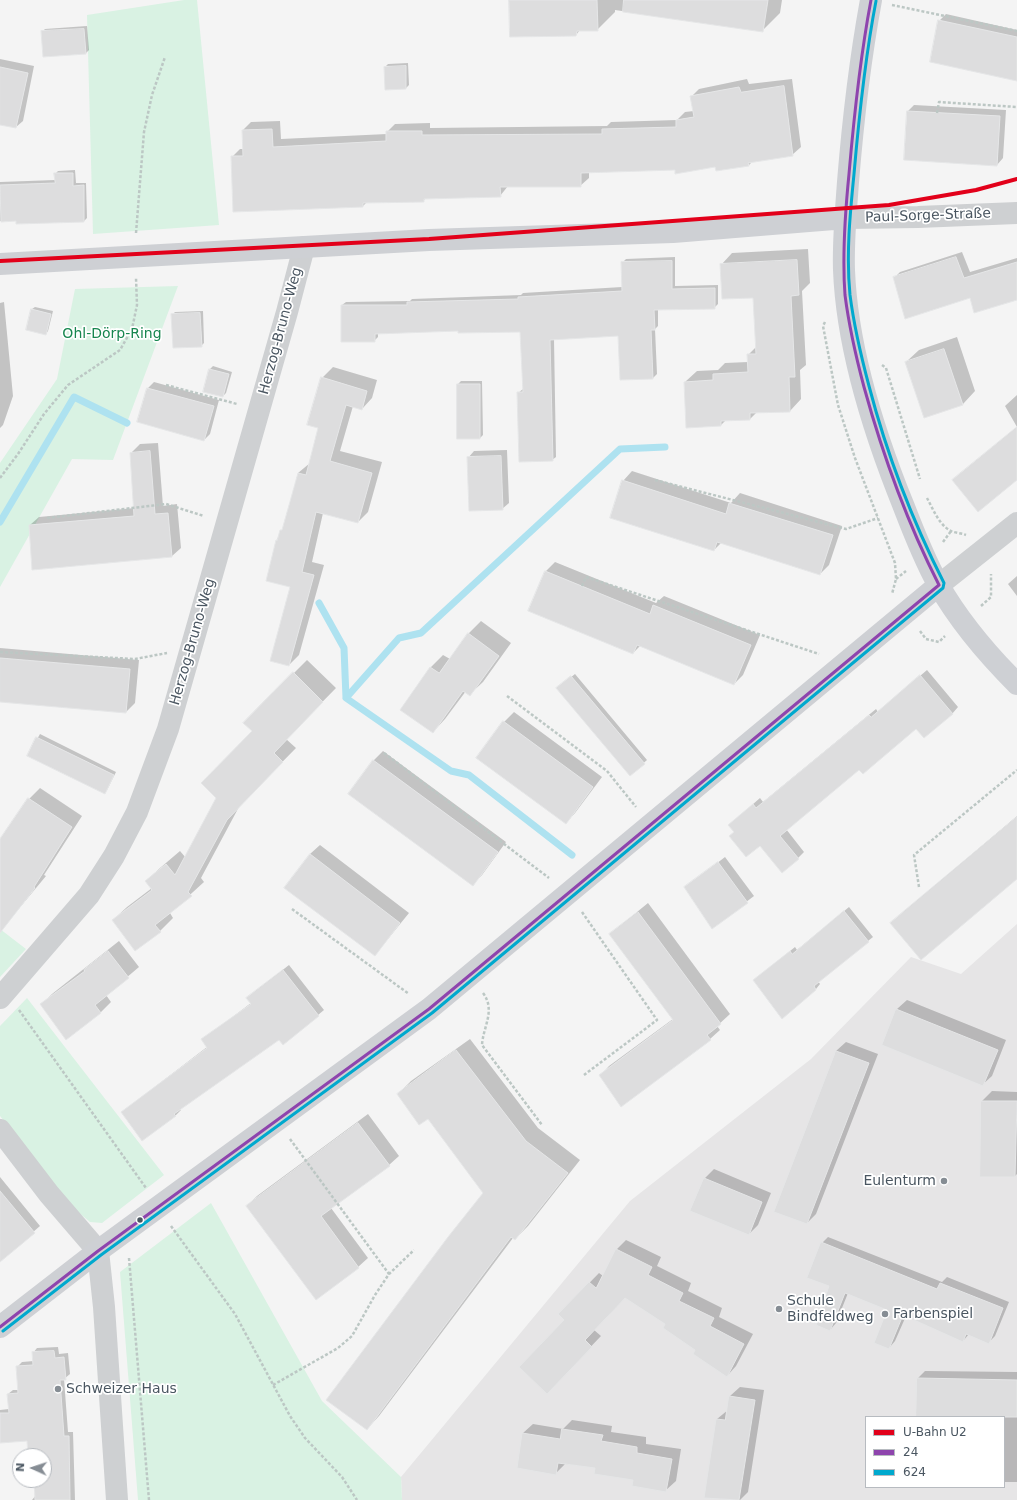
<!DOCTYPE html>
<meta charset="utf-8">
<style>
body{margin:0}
#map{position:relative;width:1017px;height:1500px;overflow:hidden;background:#f4f4f4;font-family:"DejaVu Sans",sans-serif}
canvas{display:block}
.legend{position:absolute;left:865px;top:1416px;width:140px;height:72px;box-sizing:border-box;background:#fff;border:1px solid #b7bbc0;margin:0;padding:5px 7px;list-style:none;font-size:12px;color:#4a5661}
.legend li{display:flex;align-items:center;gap:8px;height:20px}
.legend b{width:20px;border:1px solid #b7bbc0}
.north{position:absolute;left:12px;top:1448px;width:40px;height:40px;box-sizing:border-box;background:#fff;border:1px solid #b7bbc0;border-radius:50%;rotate:273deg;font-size:11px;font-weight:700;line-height:16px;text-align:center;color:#4a5661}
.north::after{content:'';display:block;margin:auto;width:14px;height:18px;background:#868d94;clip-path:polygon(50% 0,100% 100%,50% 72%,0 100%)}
</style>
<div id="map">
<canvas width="1017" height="1500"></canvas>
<ul class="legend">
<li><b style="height:5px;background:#e2001a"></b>U-Bahn U2</li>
<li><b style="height:5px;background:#8e44ad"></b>24</li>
<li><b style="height:5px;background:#00a9ce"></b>624</li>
</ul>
<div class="north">N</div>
</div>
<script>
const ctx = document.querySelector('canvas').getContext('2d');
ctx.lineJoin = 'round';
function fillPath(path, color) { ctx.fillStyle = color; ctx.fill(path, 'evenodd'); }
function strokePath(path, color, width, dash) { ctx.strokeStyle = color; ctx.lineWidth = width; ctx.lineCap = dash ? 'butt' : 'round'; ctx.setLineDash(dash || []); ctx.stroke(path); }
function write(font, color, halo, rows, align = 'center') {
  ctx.font = font + ' "DejaVu Sans",sans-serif'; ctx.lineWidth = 3.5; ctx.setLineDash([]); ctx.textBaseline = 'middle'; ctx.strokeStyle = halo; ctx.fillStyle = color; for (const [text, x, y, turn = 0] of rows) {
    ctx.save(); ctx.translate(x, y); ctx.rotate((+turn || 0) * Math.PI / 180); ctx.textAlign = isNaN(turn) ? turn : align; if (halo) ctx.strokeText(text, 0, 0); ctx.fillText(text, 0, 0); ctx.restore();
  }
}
fillPath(new Path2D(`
 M1017,924V1500H402L401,1477L630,1201L811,1059L911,957L961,974ZM866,1417H1004V1487H866Z`), '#e6e5e6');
fillPath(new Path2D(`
 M184,0H197L219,225L93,234L87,15Z
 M178,286L113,460L72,459L0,587V463L57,379L75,289Z
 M0,929L26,949L0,977Z
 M27,998L164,1175L102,1223L90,1222L72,1207L0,1116V1026Z
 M211,1203L322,1401L401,1477L402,1500H138L120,1272Z`), '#d9f2e3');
fillPath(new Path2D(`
 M510,0H782L780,13L762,31L615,10V12L597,30H580L576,35Z
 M946,14L1017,30V80L939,21Z
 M87,26L89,50L86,53L42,32L45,29Z
 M0,59L34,66L23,121L16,127L0,124Z
 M408,63L409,85L406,88L385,67L388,64Z
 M747,79L749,84L792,79L801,147L792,155L753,161L749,165L589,171V178L580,186H508L500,196L426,198L423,201L367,202L363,206L234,211L232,157L240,149H244L243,130L251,122L280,121L281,139L387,134V132L395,124L430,123V128L607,126L611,122L677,120L685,112L694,111L691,97L699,89Z
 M914,105L1006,110L1003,158L997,165L908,111Z
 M75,170L76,183H86L87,218L84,221L17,223V220L0,221V182L55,180V174L58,171Z
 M808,249L810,283L802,291L806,365L800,370L801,399L790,411L757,412L750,419L726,420L721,425L685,382L697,371L718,370L725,363L748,362V355L757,346L754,297L721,265L732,253Z
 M962,252L970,272L1017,258V299L970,297L894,278L900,272Z
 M675,257V286L718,285V304L714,308L658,309V326L655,329L657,374L653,378L619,335L554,339L556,457L552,460L518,393L523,389L521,331L459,330L378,333V337L374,341L342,305L346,302L410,301L412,299L521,295L523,293L622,287V263L626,259Z
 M4,302L13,396L3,425L0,428V303Z
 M35,307L53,311L48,331L46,334L32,309Z
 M203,311L204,343L201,346L172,315L175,312Z
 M957,337L975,391L963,404L906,362L919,350Z
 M213,366L232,372L226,393L223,396L210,369Z
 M333,367L377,380L372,398L362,409L353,406L340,451L382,462L368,512L358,522L323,513L312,562L324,565L299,655L289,665L291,586L276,541L284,527L298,473L310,463L320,427L322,378Z
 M461,381H482L483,435L480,438L458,384Z
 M154,382L219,400L210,434L204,440L138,422L148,388Z
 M1017,395V479L953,480L1017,427L1005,406Z
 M158,443L163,506L177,504L181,548L172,556L30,525L39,517L135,508L131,453L140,444Z
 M507,450L509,503L502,509L468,458L474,451Z
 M632,471L731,503L740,493L842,526L829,565L820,574L721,543L714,550L623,481Z
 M555,562L656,603L664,596L760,635L743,675L734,684L640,646L633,653L530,611L546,571Z
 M1017,576V596L1008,584Z
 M481,621L511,643L483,682L470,694L466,691L445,719L433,732L401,709L431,667L443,655L450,659L468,634Z
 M0,648L139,660L135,703L126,712L0,701Z
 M307,660L336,688L286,739L296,748L240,805L201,878L204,882L170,913L173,918L160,931L113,920L127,907L152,888L146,881L160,868L180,851L186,858L254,731L244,723Z
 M927,670L958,707L952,714L916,727L859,768L786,829L804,852L798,858L760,844L735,832L729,825L760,798L763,802L876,709L878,712Z
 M575,674L647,760L630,775L560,686Z
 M514,712L602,777L575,813L566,823L478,758L504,722Z
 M40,734L116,772L107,790L104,793L28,755Z
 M383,751L506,842L482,875L472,885L350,794L374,760Z
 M40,788L82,816L44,875L46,876L7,923L0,918V840L29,799Z
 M1017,816V878L901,914Z
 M320,845L409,913L375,955L310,854Z
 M725,857L754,896L712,928L686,887Z
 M648,903L730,1014L717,1026L720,1030L710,1039L622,1105L600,1076L609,1066L673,1019L610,934Z
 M849,907L873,937L818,981L820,984L816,989L754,980L795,947L797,950Z
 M119,941L139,967L106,995L111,1002L101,1012L66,1038L41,1005L52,994Z
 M289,965L324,1010L318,1015L279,1038L180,1109L181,1110L175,1116L122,1112L207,1047L202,1040L251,1003L253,993Z
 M907,1000L1006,1040L992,1076L982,1085L883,1045L897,1009Z
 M470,1039L538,1128L580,1160L528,1226L515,1239L513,1238L379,1416L367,1429L484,1193L428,1117L398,1094L411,1081Z
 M846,1042L878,1054L816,1214L807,1223L836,1051Z
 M992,1091L1017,1092V1174L1015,1176L982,1101Z
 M368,1114L399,1156L389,1165L331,1208L368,1258L358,1267L247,1206L257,1196Z
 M714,1169L771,1193L758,1225L749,1234L704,1179Z
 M0,1177L40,1226L0,1261Z
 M828,1237L942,1282L947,1277L1009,1302L995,1336L989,1342L969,1334L963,1341L906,1316L895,1341L889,1348L888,1309L848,1293L836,1323L830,1330V1286L822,1243Z
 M626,1240L661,1257L657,1266L691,1283L688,1291L722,1308L719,1317L753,1334L736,1366L727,1376L666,1324L626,1297L594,1330L601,1336L556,1383L565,1320L559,1314L599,1273L603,1276L617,1249Z
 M58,1347L59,1354L68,1353L70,1374L64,1379L68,1432H73L75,1500H32L36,1495L35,1480H44V1456H29L28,1440L0,1442V1410L9,1409L8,1394L13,1390H19L17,1367L22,1362L34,1361L33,1353L37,1348Z
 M925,1371L1017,1372V1482H1004V1417H917L918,1378Z
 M740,1387L764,1390L748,1492L740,1500L705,1497L717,1419L728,1410L730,1396Z
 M572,1420L612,1426L611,1432L646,1437V1444L681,1449L676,1481L666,1490L596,1467L565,1464L556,1473L518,1467L523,1433L533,1424L563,1429Z`), '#0003');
strokePath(new Path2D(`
 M0,522L74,397L127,423
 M319,603L344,648L346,698L451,771L469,775L572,855
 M346,698L399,638L421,633L620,449L665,447`), '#aee2f0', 7);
const building = new Path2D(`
 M509,0H597L598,31H577L576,36L510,37Z
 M624,0H768L763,32L623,12Z
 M938,20L1017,37V81L930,62Z
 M84,29L86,54L43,57L41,31Z
 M406,66V89L385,90L384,67Z
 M0,67L28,73L16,128L0,125Z
 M784,86L793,156L748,163L749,166L716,171L715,167L675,174V170L581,173V187H500L501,197L424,199V202L363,203V207L233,212L231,156H243L242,130L272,129L273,147L386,141V131H422V135L602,134V129L676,127V120L694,117L690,96L739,87L741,92Z
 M907,111L1000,116L997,166L904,160Z
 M54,173H73V186L84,185V222L16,224V221L1,222L0,185L55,183Z
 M956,257L964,278L1017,262V300L974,313L970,298L905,319L893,277Z
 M797,260L799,295L791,296L795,377H789L790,412L750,413V420L721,421V426L686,428L684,382L713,380V374L748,372L747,354H756L753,298L722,299L720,264Z
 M672,261V289L715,288V309L654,310L655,330H651L653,379L620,380L618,336L550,340L553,461L519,462L517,392H523L520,332L458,333V331L375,334V342H341V305H407V302L518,299V297L622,291L621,262Z
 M31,309L51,314L46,335L26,330Z
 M200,313L202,347L173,348L171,314Z
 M944,349L963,405L924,418L905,362Z
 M209,369L229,374L223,397L203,392Z
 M321,377L367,391L362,410L346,405L330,461L372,473L358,523L316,512L302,572L314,575L289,666L270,661L290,587L266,581L276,540L277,541L280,530H282L298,473L306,475L318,428L307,425Z
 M457,384H480V439H457Z
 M147,388L214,406L204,441L137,422Z
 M1017,427V480L978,512L952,480Z
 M150,451L155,514L168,513L172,557L32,570L29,525L134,516L130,453Z
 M501,456L503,510L469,511L467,457Z
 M622,480L726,514L729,503L833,535L820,575L717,542L714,551L610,518Z
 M545,571L650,614L653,605L751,645L734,685L637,645L633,654L528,611Z
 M468,633L499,656L470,696L463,691L433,733L400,710L430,667L439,673Z
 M0,658L130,669L126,713L0,702Z
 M293,672L323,702L274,753L283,762L227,820L188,892L192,896L155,925L161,932L135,951L112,920L152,890L145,881L166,864L175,875L216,798L201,783L252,731L243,723Z
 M920,675L953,714L924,738L916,729L863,774L859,770L780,836L799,859L782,873L760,846L746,857L729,836L734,832L728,825L753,804L756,808L869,715L871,717Z
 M571,676L645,764L630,776L556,688Z
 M503,721L593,787L566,824L476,758Z
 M36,737L114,775L105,794L27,756Z
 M373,760L498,852L473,886L348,794Z
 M28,798L72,827L34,887L35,888L0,933V839Z
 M1017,817V879L921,960L890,923Z
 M310,854L400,923L375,956L284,888Z
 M718,862L748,903L712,929L684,887Z
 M844,911L869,942L814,986L816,990L782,1019L753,980L790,951L792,954Z
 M638,912L721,1024L707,1035L711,1040L621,1107L599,1075L673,1020L609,934Z
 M108,951L129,978L95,1005L101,1013L66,1040L40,1004L85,971L84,970Z
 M283,970L319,1016L283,1045L279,1040L174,1114L176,1116L142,1141L121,1112L207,1048L201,1039L251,1004L246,998Z
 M896,1009L998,1050L983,1086L882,1045Z
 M456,1050L526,1141L568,1173L515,1240L511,1237L367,1430L326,1400L448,1237L483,1193L428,1119L419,1125L397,1094Z
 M836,1051L869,1063L807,1224L774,1212Z
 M981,1101H1017L1015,1177H980Z
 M358,1123L390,1166L321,1216L359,1268L316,1300L246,1206Z
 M704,1178L762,1202L749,1235L690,1211Z
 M0,1191L35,1233L0,1262Z
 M821,1242L937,1289L940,1283L1003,1308L989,1344L966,1334L963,1342L903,1315L889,1349L874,1343L887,1310L845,1293L830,1331L816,1325L829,1286L807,1278Z
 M616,1249L652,1267L648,1275L683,1293L679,1301L714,1318L710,1326L744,1344L727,1377L693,1354L695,1350L663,1328L665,1324L625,1298L585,1340L592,1347L547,1394L519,1367L564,1320L558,1314L589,1282L596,1288Z
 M54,1351L55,1358L64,1357L66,1380H60L64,1436H69L70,1500H35L34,1480H44V1456H28L27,1441L0,1443V1413H9L7,1394L18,1393L16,1366L33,1365L32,1352Z
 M917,1378L1017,1380V1417H916Z
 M729,1396L755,1400L739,1500L704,1498L716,1419L725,1420Z
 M562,1429L603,1435L601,1441L637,1447V1453L672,1459L666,1492L632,1486L633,1480L594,1474L595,1468L558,1463L556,1475L517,1468L522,1433L560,1439Z`);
fillPath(building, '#ddddde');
strokePath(building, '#e5e6e7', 1);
strokePath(new Path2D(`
 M892,5L1017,31
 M937,113L939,102L1017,107
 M136,233L144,132L152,95L165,57
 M825,322L823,326L838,405L855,458L895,563L896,579L892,594
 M882,365L886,368L920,479
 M166,385L237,404
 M0,478L18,454L44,414L68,385L120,350L132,329L137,305L136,278
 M655,480L846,529L878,518
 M927,498C933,509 939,525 951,531C955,533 961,533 966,535
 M47,518L166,504L204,516
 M943,542L951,531
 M896,579L906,571
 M582,586L586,577L819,654
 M981,606L991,597V574
 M920,631L926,639L939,642L945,636
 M0,652L135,659L167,653
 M507,696L607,771L636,807
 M384,753L549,878
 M919,887L914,855L1017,770
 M292,909L409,994
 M582,912L657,1020L584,1075
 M483,993C496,1010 483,1027 482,1045L542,1125
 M19,1010L146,1188
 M290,1139L389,1274
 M171,1226L235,1314L290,1416L305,1438L342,1477L357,1500
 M129,1258L149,1500
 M273,1385L338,1348L352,1336L375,1295L389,1274L414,1250`), '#bcc7c4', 2.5, [3, 2]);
strokePath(new Path2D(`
 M846,218L918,217L1017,213
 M939,585L1017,523
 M0,998L89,895L114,856L137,812L168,729L287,312L304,247
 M0,1130L49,1194L98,1251L104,1307L117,1500`), '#ced0d2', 22);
strokePath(new Path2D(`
 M871,0C860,60 853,120 848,182C846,211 843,240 844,270C847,349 874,433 904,507C914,533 924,559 938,584C959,621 987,654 1017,684
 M0,264L429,240L673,232L846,218
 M0,1327L98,1251L429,1009L939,585`), '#ced0d4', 22);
strokePath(new Path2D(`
 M871,0C860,58 854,116 849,174C845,214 842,255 845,295C849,326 856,357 864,387C883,456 907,522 939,585
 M0,1327L98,1251L429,1009L939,585`), '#8e44ad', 3);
strokePath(new Path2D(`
 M3,1331L101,1255L432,1013L943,588L944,583C912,520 887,455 869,386C861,356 854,326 850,295C846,255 850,214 854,174C859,116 865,58 876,1`), '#00a9ce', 3);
strokePath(new Path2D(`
 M0,261L429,239L889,205L976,190L1017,179`), '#e2001a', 4);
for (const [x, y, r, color] of [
 [944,1181,4,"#868d94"],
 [140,1220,3.5,"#4a5661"],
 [779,1309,4,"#868d94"],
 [885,1314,4,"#868d94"],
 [58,1389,4,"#868d94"]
]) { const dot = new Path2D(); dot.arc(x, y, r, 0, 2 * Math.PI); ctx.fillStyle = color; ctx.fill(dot); strokePath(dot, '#fff', 1.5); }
write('14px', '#4a5661', '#fff', [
 ["Paul-Sorge-Straße",928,216,-2],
 ["Herzog-Bruno-Weg",281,331,-75],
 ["Herzog-Bruno-Weg",193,642,-74]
]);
write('14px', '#17864f', '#fff', [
 ["Ohl-Dörp-Ring",112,334]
]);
write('14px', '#4a5661', '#fff', [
 ["Eulenturm",936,1181,"right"],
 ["Schule",787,1301],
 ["Bindfeldweg",787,1317],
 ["Farbenspiel",893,1314],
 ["Schweizer Haus",66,1389]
], 'left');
</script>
